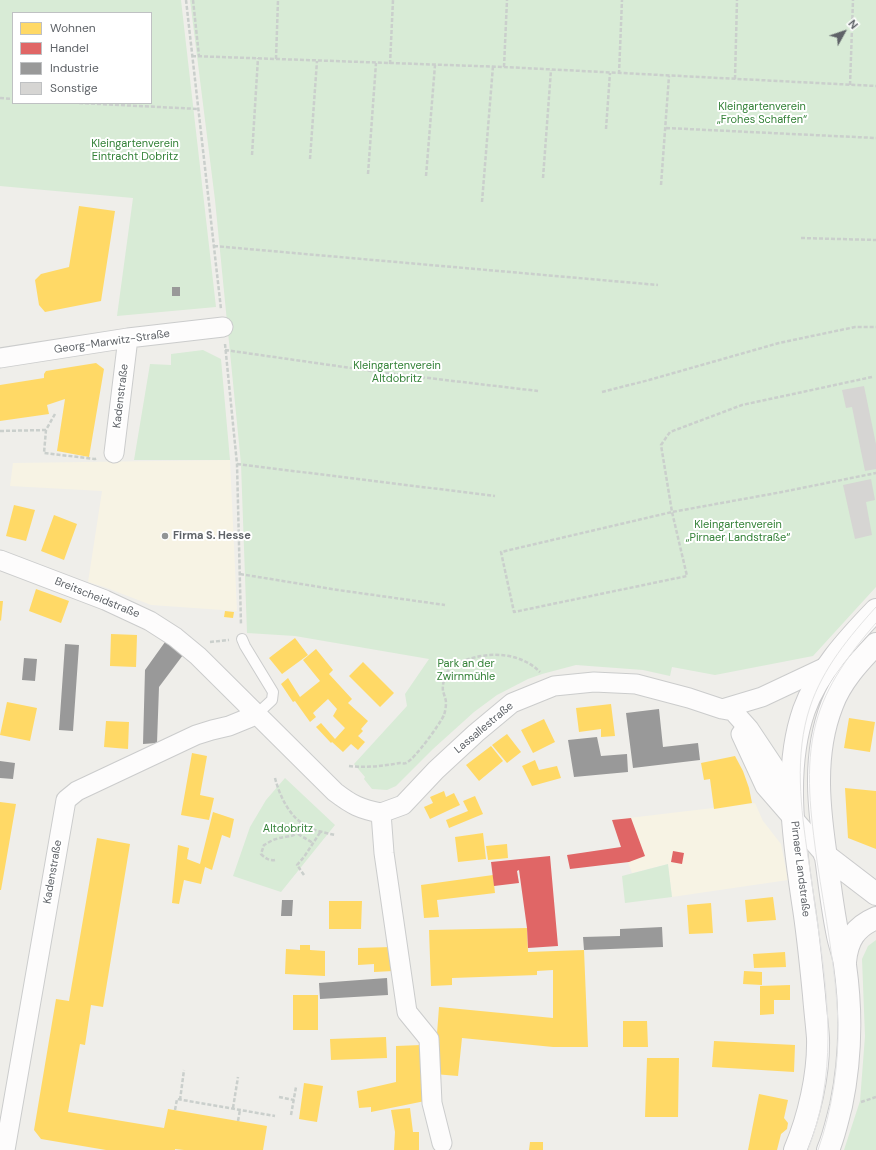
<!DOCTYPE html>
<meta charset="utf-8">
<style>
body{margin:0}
#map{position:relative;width:876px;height:1150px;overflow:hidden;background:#efeeea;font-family:"DM Sans",sans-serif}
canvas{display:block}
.legend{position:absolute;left:12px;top:12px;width:140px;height:92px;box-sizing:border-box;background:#fff;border:1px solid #bfc1c3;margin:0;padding:5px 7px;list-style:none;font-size:12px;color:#5f6368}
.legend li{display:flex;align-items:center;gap:8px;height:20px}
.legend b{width:20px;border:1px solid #bfc1c3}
.north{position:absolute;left:824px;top:12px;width:40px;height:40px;-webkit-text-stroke:3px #fff;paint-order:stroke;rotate:50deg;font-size:11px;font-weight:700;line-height:16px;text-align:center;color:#5f6368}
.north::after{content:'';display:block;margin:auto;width:14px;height:18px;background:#5f6368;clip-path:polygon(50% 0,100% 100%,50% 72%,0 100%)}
</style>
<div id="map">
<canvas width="876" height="1150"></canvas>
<ul class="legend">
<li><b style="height:11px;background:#ffd966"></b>Wohnen</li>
<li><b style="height:11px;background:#e06666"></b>Handel</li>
<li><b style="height:11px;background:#999"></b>Industrie</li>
<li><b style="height:11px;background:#d6d5d3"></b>Sonstige</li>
</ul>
<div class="north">N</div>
</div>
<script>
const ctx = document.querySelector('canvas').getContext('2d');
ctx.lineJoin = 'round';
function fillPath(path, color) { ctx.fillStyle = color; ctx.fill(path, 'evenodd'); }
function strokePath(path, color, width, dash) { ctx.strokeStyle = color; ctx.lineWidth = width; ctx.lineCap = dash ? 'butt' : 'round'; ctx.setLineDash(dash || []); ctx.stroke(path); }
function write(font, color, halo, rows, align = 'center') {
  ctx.font = font + ' "DM Sans",sans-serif'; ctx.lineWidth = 4; ctx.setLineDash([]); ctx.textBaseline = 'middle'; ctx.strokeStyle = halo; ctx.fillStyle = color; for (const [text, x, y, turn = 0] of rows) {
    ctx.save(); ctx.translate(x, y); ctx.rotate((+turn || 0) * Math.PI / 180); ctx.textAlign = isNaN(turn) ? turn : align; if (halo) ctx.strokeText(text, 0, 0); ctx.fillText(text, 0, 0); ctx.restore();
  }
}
fillPath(new Path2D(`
 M230,460L237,611L151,605L107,588L88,582L102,491L10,486L13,463Z
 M755,803L763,821L781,844L788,880L672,897L668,864L632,873L612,820Z`), '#f7f3e4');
fillPath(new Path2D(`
 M0,0H181L216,307L117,316L133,198L0,186ZM13,13H151V103H13Z
 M190,0H876V587L813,656L715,675L672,667L670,676L643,670L576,665L542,674L528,679L497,695L474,712L433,749L396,786L387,790L372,789L364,779L365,777L354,764L407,706L405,694L429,659L295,636L247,633L241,464L215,200Z
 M203,350L221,359L230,460H134L150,364L171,365V354Z
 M285,778L335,825L281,892L233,876L250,827L266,800Z
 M668,864L672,897L625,903L622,876Z
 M876,940V1150H844L860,1101L865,1036L862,959L868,946Z`), '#d8ebd6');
fillPath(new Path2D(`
 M79,206L115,211L101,301L45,312L39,305L35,280L41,274L69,267Z
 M96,363L104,369L89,457L57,451L65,399L47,405L49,414L0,421V385L44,378V374L46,371Z
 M14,505L35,510L26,541L6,536Z
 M54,515L77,524L64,560L41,551Z
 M36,589L69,601L61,623L29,611Z
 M0,601H3L1,621L0,620Z
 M225,611L234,612L233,618L224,617Z
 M111,634L137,635L136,667L110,666Z
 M295,638L308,655L282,674L269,658Z
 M316,649L333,670L329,674L352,699L348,703L368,721L361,729L363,731L358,736L365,742L358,750L351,744L343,752L332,742L331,743L316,727L321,723L335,739L345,728L333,716L337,709L328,699L313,713L316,717L310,722L295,701L293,702L281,684L288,678L300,697L320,681L303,660Z
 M363,662L394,693L380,707L349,676Z
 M7,702L37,708L30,741L0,735Z
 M611,704L615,736L601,737V729L579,732L576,708Z
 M849,718L875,722L870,752L844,748Z
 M544,719L555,742L533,753L521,730Z
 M106,721L129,722L128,749L104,747Z
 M507,734L521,752L507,763L492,745Z
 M491,746L503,761L479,781L466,765Z
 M192,753L207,756L200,795L214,798L209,820L181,815Z
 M735,756L743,771L749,788L752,803L714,809L710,779L704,780L701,763Z
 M535,760L539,770L557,766L561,778L532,786L522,766Z
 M845,788L876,791V849L848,838Z
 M444,791L446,797L454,793L460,805L430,819L424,807L433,803L430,797Z
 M475,796L483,814L449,828L446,820L468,811L463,801Z
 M0,802L16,804L1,890H0Z
 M213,812L234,819L230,838L222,835L212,870L205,867L201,884L184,880L179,904L172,903L178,845L189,848L187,859L200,864Z
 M483,833L486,859L458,862L455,837Z
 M97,838L130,844L103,1007L91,1005L85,1045L80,1044L68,1112L164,1128L168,1109L267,1126L263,1150H184L175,1149V1150H106L41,1139L34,1130L56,999L69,1001Z
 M507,844L508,858L488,860L486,846Z
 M493,875L495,893L437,900L439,917L424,918L421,885Z
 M773,897L776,920L747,922L745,900Z
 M329,901H362L361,929H329Z
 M711,903L713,933L689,934L687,905Z
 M527,928L528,952L584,950L588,1047H553L462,1038L458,1076L434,1074L439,1007L553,1018V970L537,971V975L452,978V985L431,986L429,930Z
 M300,945H310V950L325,951V976L285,974L286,949L300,950Z
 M392,947L393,971L374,972V964L358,965V948Z
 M785,952L786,967L754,968L753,954Z
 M744,971L762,972V985L743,984Z
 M790,985V1000H774V1014L760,1015V986Z
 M293,995H318V1030H293Z
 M623,1021H647L648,1047H623Z
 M386,1037L387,1058L331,1060L330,1039Z
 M714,1041L795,1045L794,1072L712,1067Z
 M421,1045L425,1101L371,1112V1107L359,1108L357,1091L396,1082V1046Z
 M647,1058H679L678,1117H645Z
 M304,1083L323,1086L317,1122L299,1119Z
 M759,1094L788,1100L784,1118L788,1123L787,1129L781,1134L777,1150H748Z
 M410,1108L413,1132H419V1150H394L395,1132L391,1110Z
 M530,1142H543V1150H529Z`), '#ffd966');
fillPath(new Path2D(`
 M631,818L645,856L629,862L570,869L567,855L621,847L612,820Z
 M673,851L684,853L682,864L671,862Z
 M550,856L558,946L528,948L527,928L519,870L517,871L519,883L494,886L491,862Z`), '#e06666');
fillPath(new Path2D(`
 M172,287H180V296H172Z
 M165,642L183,655L159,687L157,743L143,744L145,670Z
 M65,644L79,645L73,731L59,730Z
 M24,658L37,659L35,681L22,680Z
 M659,709L663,747L698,743L700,760L633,768L626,713Z
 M597,737L601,756L627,754L628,772L574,777L568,740Z
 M0,761L15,763L13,779L0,778Z
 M282,900H293L292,916H281Z
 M662,927L663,947L584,950L583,937L620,936V929Z
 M387,978L388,995L320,999L319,983Z`), '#999');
fillPath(new Path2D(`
 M864,386L876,444V469L865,471L852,407L846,408L842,390Z
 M871,479L875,500L866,502L872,535L855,539L843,485Z`), '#d6d5d3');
const lane = new Path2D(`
 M242,639L245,646L273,692L272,700L256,715`);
const street = new Path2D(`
 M0,358L128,338L223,327
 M114,453L128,338
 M0,560L105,600L150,621L175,637L198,656L335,792C352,805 360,809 381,813
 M722,709L762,697L830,665
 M741,734L765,786L825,855
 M381,813L403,805L436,770L476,733L512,703L554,686L594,682L636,684L689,698L722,709L733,711L749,729L773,765L790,793V802
 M381,813L384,853L407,1012L429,1039L432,1103L442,1143
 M5,1150L66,800L77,791L196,735L212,730L229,726L256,715`);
const secondary = new Path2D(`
 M825,855L876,894
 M845,962C847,940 855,927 876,918
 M795,1150C809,1117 819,1074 818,1038C817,1024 815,1009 814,995C811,964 808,933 803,902C794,841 783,770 804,710C817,673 849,638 876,610
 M828,1150C834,1136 837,1121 841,1106C851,1058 852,1014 845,965C844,955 840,946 838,936C833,912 830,888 827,864C819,811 812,756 832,705C841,681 858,663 876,644`);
strokePath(lane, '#cbcccc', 12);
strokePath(street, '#cbcccc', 21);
strokePath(secondary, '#cacacb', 24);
strokePath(new Path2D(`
 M186,0L221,309
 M193,0L199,56
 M192,56L504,67L876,86
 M276,59L278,0
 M390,64L393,0
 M504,67L507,0
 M619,74L622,0
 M735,79L737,0
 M850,85L853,0
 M0,98L13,99
 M79,103L199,109
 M666,128L876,138
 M606,129L610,73
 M252,155L258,58
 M310,159L317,61
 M368,174L376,63
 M426,176L435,65
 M543,178L551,70
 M661,185L669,76
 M482,202L493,66
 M801,238L876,240
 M214,246L658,285
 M225,344L237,464L241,625
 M225,350L386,373L538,391
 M872,377L742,405L670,432L661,445L672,512L687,576L514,612L501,552L672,512L782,492L876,473
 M602,392L649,380L779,343L855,327H876
 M55,414L46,430L44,453L95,459L98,458
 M0,431L46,430
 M237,464L495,496
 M240,574L338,590L445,605
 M210,642L229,640
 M349,766C366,768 383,766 400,763C402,763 404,764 406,763C414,760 440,724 444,715C445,712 446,707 446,703C446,699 444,695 443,691C442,684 445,674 450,668C454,664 461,662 466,660C491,651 521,653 540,672
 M275,778C280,797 290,818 308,827C316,831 326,833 335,835
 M298,834L313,843
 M275,860C269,861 265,858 261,854L264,845C268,843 272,840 276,839C292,834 294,840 304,824
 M304,875L297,865L304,857L321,831
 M279,1097L294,1100
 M180,1100L184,1070
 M861,1102L876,1097
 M233,1108L238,1077
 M175,1110L177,1099L275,1116
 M291,1115L296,1087
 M238,1121L240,1110`), '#cacfcc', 2.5, [4, 2]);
strokePath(lane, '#fdfcfc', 10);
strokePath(street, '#fdfcfc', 19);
strokePath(secondary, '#fdfcfc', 22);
strokePath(new Path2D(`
 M808,1150C837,1075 829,1003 818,926C814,903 812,880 808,857C801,809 794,755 810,707C823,668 849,637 876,607
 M818,1150C832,1111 839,1064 838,1023C836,969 825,915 817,861C811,816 804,768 816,723C826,685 850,653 876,623`), '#e4e4e4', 1);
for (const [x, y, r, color] of [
 [165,536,4,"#919496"]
]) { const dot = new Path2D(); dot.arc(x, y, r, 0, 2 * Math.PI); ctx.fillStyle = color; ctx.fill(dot); strokePath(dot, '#fff', 1.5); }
write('11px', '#348238', '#fff', [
 ["Kleingartenverein",762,107],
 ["„Frohes Schaffen“",762,120],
 ["Kleingartenverein",135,144],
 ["Eintracht Dobritz",135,157],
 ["Kleingartenverein",397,366],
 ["Altdobritz",397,379],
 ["Kleingartenverein",738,525],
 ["„Pirnaer Landstraße“",738,538],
 ["Park an der",466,664],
 ["Zwirnmühle",466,677],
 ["Altdobritz",288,829]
]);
write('11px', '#5f6368', '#fff', [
 ["Georg-Marwitz-Straße",112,342,-8],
 ["Kadenstraße",121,396,-83],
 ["Breitscheidstraße",97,598,22],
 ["Lassallestraße",484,728,-40],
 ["Pirnaer Landstraße",800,869,83],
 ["Kadenstraße",53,872,-80]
]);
write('bold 11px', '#5f6368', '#fff', [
 ["Firma S. Hesse",173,536]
], 'left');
</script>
